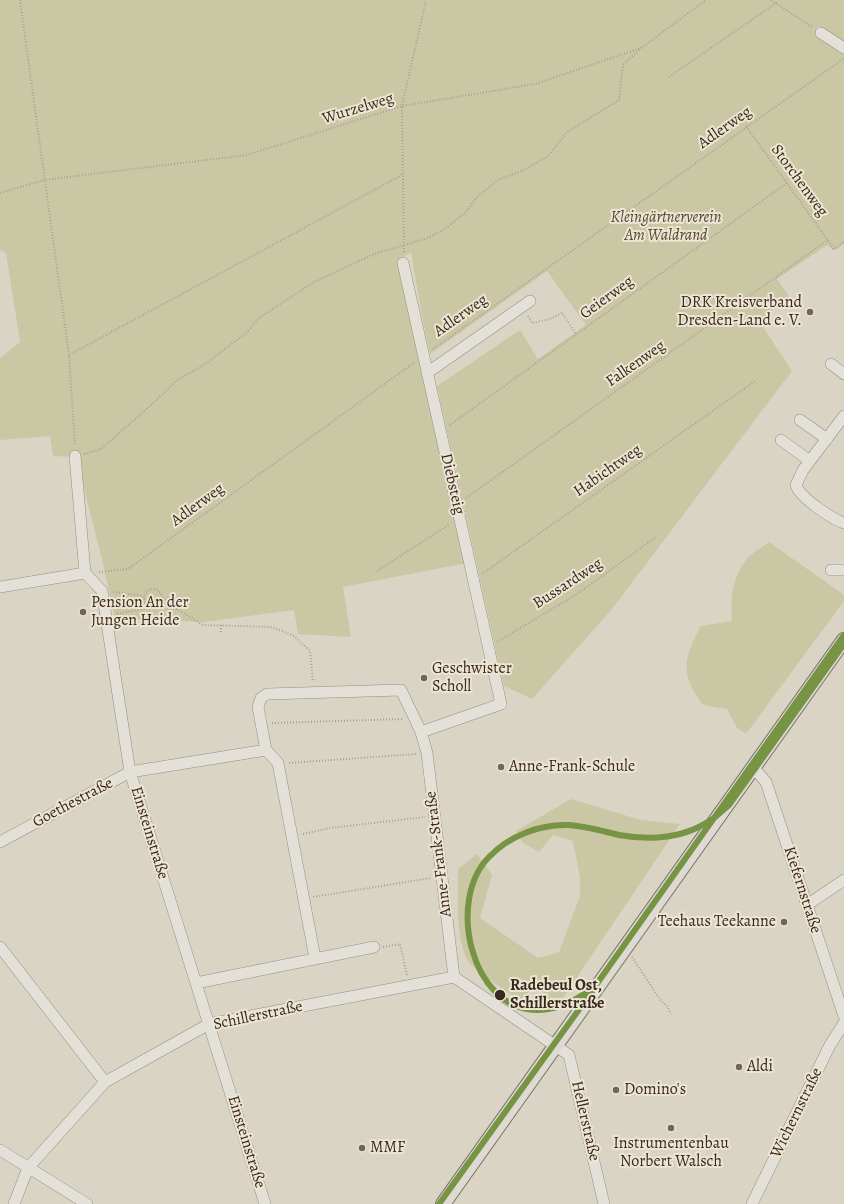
<!DOCTYPE html>
<meta charset="utf-8">
<style>
body{margin:0}
canvas{display:block;background:#dad4c5}
</style>
<canvas width="844" height="1204"></canvas>
<script>
const ctx = document.querySelector('canvas').getContext('2d');
ctx.lineJoin = 'round';
function fillPath(path, color) { ctx.fillStyle = color; ctx.fill(path, 'evenodd'); }
function strokePath(path, color, width, dash) { ctx.strokeStyle = color; ctx.lineWidth = width; ctx.lineCap = dash ? 'butt' : 'round'; ctx.setLineDash(dash || []); ctx.stroke(path); }
function write(font, color, halo, rows, align = 'center') {
  ctx.font = font + ' Alegreya,serif'; ctx.lineWidth = 4; ctx.setLineDash([]); ctx.textBaseline = 'middle'; ctx.strokeStyle = halo; ctx.fillStyle = color; for (const [text, x, y, turn = 0] of rows) {
    ctx.save(); ctx.translate(x, y); ctx.rotate((+turn || 0) * Math.PI / 180); ctx.textAlign = isNaN(turn) ? turn : align; if (halo) ctx.strokeText(text, 0, 0); ctx.fillText(text, 0, 0); ctx.restore();
  }
}
fillPath(new Path2D(`
 M0,0H844V244L834,251L827,245L777,279L789,296L759,321L792,371L612,609L532,699L504,686L437,386L520,330L538,359L586,325L547,271L430,354L422,316L411,252L399,260L467,563L343,587L351,637L298,634L294,610L204,622L115,619L102,559L76,457L53,456L50,436L0,440V358L20,342L6,253L0,250Z
 M769,542L844,595V601L746,734L737,728L727,709L703,705C680,674 683,659 701,626L732,621C730,599 732,577 747,559C753,552 762,547 769,542Z
 M571,799L641,820L680,824L559,1004L548,1006V994L530,989L523,1002C509,993 478,974 469,962C455,942 458,892 458,869L477,854L492,875L480,918L538,958L559,952L580,896V877L573,841L553,835L539,852L523,843L516,831Z`), '#cac7a5');
const minor = new Path2D(`
 M821,33L844,48
 M403,263L501,704L421,732
 M831,364L844,374
 M427,373L530,301
 M844,416L803,470L796,485C799,497 832,519 844,523
 M800,420L827,439
 M781,440L810,461
 M75,456L85,573L102,591L130,772L265,1204
 M831,570H844
 M0,587L85,573
 M753,767L766,782L844,1016
 M0,842L130,772L266,750
 M807,905L844,880
 M0,947L105,1082
 M315,958L278,763L266,750L258,707L261,698L267,694L401,690L421,732L427,753L454,977
 M196,983L374,947
 M0,1150L87,1204
 M14,1204L28,1168L105,1082L209,1024L454,977L569,1055L604,1204
 M752,1204L830,1045L844,1023`);
const major = new Path2D(`
 M443,1204L844,640`);
strokePath(minor, '#948e84', 12);
strokePath(major, '#7c766d', 16);
strokePath(new Path2D(`
 M20,0L69,355L75,445
 M771,0L812,27
 M669,77L776,3
 M746,126L834,249L844,242
 M0,193L44,180L247,155L402,106L535,84L641,48L706,0
 M404,252L402,106L426,0
 M528,316L532,323L550,319L562,313L576,334
 M433,349L843,59
 M69,355L402,175
 M450,425L787,183
 M84,454L101,449L150,406L177,380L207,363L247,332L259,318L314,282L374,254L428,238L446,228L466,212L476,198L498,180L524,170L548,156L567,132L619,100L623,65L641,48
 M466,498L828,240
 M377,571L450,524
 M99,572L128,569L415,362
 M482,574L755,381
 M144 598a9 9 0 1 1 18 0a9 9 0 1 1-18 0Z
 M113,592L143,596
 M162,597L176,609
 M117,614L153,607L177,609L203,625L272,627L294,636L310,651L313,682
 M221,625V634
 M497,642L577,594L656,537
 M272,723L403,719
 M289,763L416,754
 M303,834L330,828L425,817
 M313,897L431,878
 M383,947L400,944L407,975
 M632,957L661,1001L667,1006L671,1014`), '#a5a19a', 2, [1, 2]);
strokePath(minor, '#e3e0d8', 11);
strokePath(major, '#dedad2', 14);
strokePath(new Path2D(`
 M714,818L596,985C579,999 559,1011 536,1010C471,1009 446,900 489,857C509,836 540,824 568,825C585,826 602,831 619,835C652,841 686,838 714,818Z
 M714,818L844,635
 M714,818L729,805L844,644
 M439,1204L593,990`), '#779444', 6);
for (const [x, y, r, color] of [
 [810,312,4,"#716557"],
 [83,612,4,"#716557"],
 [424,678,4,"#716557"],
 [501,767,4,"#716557"],
 [784,922,4,"#716557"],
 [500,995,6,"#39291c"],
 [739,1067,4,"#716557"],
 [616,1090,4,"#716557"],
 [671,1128,4,"#716557"],
 [362,1148,4,"#716557"]
]) { const dot = new Path2D(); dot.arc(x, y, r, 0, 2 * Math.PI); ctx.fillStyle = color; ctx.fill(dot); strokePath(dot, '#ede5d3', 1.5); }
write('16px', '#39291c', '#ede5d3', [
 ["Wurzelweg",358,109,-17],
 ["Adlerweg",725,128,-35],
 ["Storchenweg",799,181,54],
 ["Geierweg",607,298,-36],
 ["Adlerweg",461,316,-35],
 ["Falkenweg",636,364,-35],
 ["Habichtweg",608,471,-35],
 ["Diebsteig",452,484,77],
 ["Adlerweg",198,505,-36],
 ["Bussardweg",568,584,-33],
 ["Goethestraße",73,803,-28],
 ["Einsteinstraße",149,833,73],
 ["Anne-Frank-Straße",439,854,-97],
 ["Kiefernstraße",802,890,72],
 ["Schillerstraße",258,1016,-12],
 ["Wichernstraße",797,1113,-64],
 ["Hellerstraße",585,1121,77],
 ["Einsteinstraße",246,1142,73]
]);
write('italic 16px', '#534632', '#ede5d3', [
 ["Kleingärtnerverein",666,218],
 ["Am Waldrand",666,236]
]);
write('16px', '#39291c', '#ede5d3', [
 ["DRK Kreisverband",802,303,"right"],
 ["Dresden-Land e. V.",802,321,"right"],
 ["Pension An der",91,603],
 ["Jungen Heide",91,621],
 ["Geschwister",432,669],
 ["Scholl",432,687],
 ["Anne-Frank-Schule",509,767],
 ["Teehaus Teekanne",776,922,"right"],
 ["Aldi",747,1067],
 ["Domino's",624,1090],
 ["Instrumentenbau",671,1144,"center"],
 ["Norbert Walsch",671,1162,"center"],
 ["MMF",370,1148]
], 'left');
write('bold 16px', '#39291c', '#ede5d3', [
 ["Radebeul Ost,",510,986],
 ["Schillerstraße",510,1004]
], 'left');
</script>
